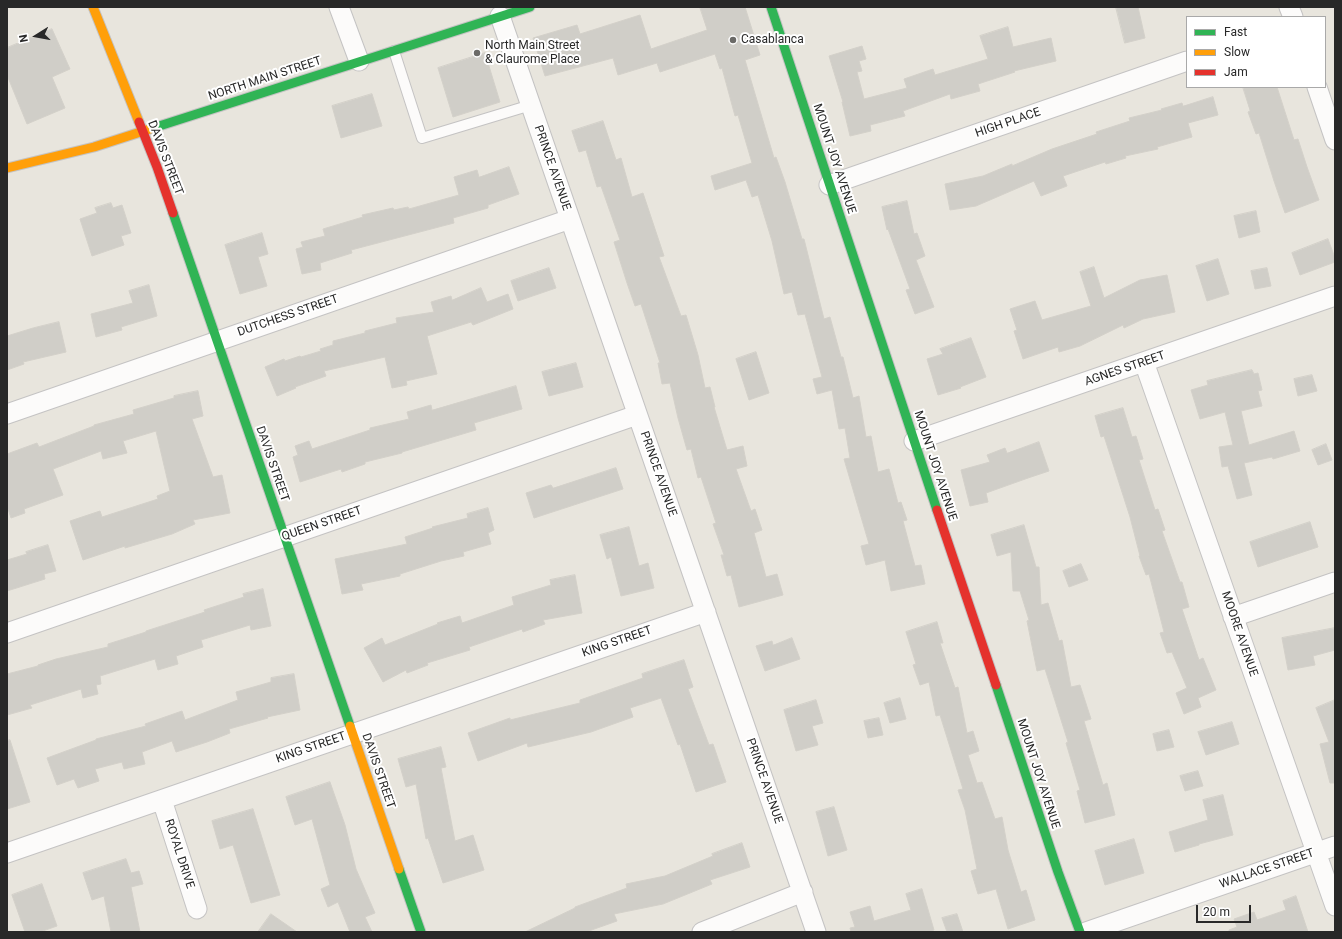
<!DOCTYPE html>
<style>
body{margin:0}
#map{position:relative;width:1342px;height:939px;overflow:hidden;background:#e8e5dd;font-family:Roboto,sans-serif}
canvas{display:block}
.frame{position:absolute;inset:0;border:8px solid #282828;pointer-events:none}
.legend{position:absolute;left:1186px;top:16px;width:140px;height:72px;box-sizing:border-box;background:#fff;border:1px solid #a9a9a9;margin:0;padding:5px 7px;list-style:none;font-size:12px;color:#282828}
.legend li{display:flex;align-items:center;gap:8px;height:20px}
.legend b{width:20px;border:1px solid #a9a9a9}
.north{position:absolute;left:16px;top:16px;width:40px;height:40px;-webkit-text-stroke:3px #fff;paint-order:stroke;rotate:259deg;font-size:11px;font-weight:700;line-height:16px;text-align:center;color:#282828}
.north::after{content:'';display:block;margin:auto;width:14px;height:18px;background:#282828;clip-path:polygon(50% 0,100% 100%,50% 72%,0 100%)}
.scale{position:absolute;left:1196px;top:905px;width:55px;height:18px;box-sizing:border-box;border:2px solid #282828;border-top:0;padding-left:5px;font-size:12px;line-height:14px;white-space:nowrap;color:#282828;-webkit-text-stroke:3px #fff;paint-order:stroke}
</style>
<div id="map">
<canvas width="1342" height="939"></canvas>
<div class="frame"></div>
<ul class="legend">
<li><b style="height:5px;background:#30b455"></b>Fast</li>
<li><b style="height:5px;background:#ff9f0a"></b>Slow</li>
<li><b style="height:5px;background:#e5322d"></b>Jam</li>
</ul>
<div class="north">N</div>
<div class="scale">20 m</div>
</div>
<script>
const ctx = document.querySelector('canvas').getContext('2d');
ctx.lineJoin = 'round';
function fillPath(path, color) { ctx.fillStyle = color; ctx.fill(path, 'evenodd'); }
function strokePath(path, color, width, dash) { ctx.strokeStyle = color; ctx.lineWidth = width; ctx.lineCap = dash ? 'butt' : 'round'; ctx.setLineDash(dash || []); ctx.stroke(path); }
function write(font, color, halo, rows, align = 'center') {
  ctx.font = font + ' Roboto,sans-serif'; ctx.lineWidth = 4; ctx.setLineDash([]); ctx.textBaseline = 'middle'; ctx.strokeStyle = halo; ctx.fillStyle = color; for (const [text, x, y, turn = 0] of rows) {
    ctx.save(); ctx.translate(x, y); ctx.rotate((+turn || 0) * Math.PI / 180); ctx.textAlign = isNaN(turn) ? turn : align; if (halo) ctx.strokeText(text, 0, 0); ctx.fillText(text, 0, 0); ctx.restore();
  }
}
const building = new Path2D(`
 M700,7H745L760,55L745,60L774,158L776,157L785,182L802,239H804L824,319L830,317L841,357H843L853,398L859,396L866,437L871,436L878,472L889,469L898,503L901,502L907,520L903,521L915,566L921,565L925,584L891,591L885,560L866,565L861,546L869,544L844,459L850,458L845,428L839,429L832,390L817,394L813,379L822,377L805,314L798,315L792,292L784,294L772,241L758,195L752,197L746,180L715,190L711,176L752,163L738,115L735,116L722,68L720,69L715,54L660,72L657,63L618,75L613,58L545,76L533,38L577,25L580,34L640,15L651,49L707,30Z
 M1116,7H1138L1145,38L1125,43Z
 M1008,27L1013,47L1051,38L1056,61L1014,71L1015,72L978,84L980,91L951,99L950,94L903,111L905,116L870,125L871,131L850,136L842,102H843L829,56L862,46L866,59L859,61L862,71L857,72L864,99L907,88L904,79L933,69L935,75L988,59L980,36Z
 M52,29L70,69L52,77L65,108L27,124L7,75V48Z
 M485,53L500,102L453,117L438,68Z
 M1243,87H1277L1294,140L1298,139L1307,167L1319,200L1285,213L1274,181L1259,133L1256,134L1248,112L1250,111Z
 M372,94L382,126L341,138L332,106Z
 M1213,97L1218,115L1188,123L1192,137L1157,147L1158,149L1125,156L1126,158L1106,164L1105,162L1063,176L1067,186L1041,196L1034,181L976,206L950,210L945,184L983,176L1012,164V166L1052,149L1097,134L1096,132L1130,121L1129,118L1162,110L1161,109L1182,103L1183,106Z
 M603,121L616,160L621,158L632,197L643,193L664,256L659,257L681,316L686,315L698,355L705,388L710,387L715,407H714L727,450L743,446L747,466L736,469L751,511L755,509L762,530L754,533L766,577L777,574L783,595L739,607L731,575L727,576L721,555H724L713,524L716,523L701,477L698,478L691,449L687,450L678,418L670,383L662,384L658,363H660L641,304L635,306L627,283L614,242L620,240L601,186L597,187L586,150L579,152L572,131Z
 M509,167L519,194L488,205V208L453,218L454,223L351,250L352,253L320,263L321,270L302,274L296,249L303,247L301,242L325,236L323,229L363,217L362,215L393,208L394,210L408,207L409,209L459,195L454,177L477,170L479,177Z
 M907,201L914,234L917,233L925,256L916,260L934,307L915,314L906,290L910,289L888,229L887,230L882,207Z
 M111,203L113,208L122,205L131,233L121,236L124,245L92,256L80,219L97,213L95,208Z
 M1256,211L1260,232L1239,238L1234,216Z
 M262,233L268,254L258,257L267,286L240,294L225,245Z
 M1328,239L1335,258V262L1300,275L1292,253Z
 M1218,259L1229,294L1207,301L1196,266Z
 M1094,267L1104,298L1140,280L1167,275L1175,312L1143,319L1124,328L1123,325L1080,346L1059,352L1058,347L1023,359L1014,331L1017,330L1010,309L1035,301L1042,320L1091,306L1080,272Z
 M549,268L556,288L518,301L511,281Z
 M1267,268L1271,286L1255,289L1251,271Z
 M149,285L157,316L121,327L122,330L96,337L91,314L133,303L129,291Z
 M481,288L487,302L508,294L513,309L473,325L471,322L427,336L437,374L406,381L407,385L392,388L385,357L324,371L326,376L295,387L296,388L277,396L265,367L284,359L285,361L300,356L301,357L321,351L320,349L333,345V341L365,333V331L397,323L396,318L434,312L431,302L451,296L452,300Z
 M59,322L66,352L23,362L24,364L7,370V336L33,328Z
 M971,338L986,377L960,387L961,388L938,395L927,359L943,354L940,349Z
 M756,352L769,393L749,400L736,359Z
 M576,363L583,387L549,396L542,372Z
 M1252,370L1254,374L1258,373L1262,390L1258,391L1262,406L1241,411L1249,445L1294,431L1300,451L1273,459L1272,457L1244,463L1252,495L1237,499L1228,466L1222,467L1219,447L1233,445L1225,412L1200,419L1191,390L1208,385L1207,381Z
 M1312,375L1317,391L1298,396L1294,379Z
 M516,386L522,409L474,423L476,430L402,452V453L365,462V464L342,472L341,469L300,482L293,457L298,455L295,446L309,441L312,449L370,430V428L409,419L407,412L431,405L432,410Z
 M198,391L203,416L192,419L213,477L222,475L230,513L193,520L195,524L172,534L125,548V546L83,560L70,521L100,511L102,517L158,499L157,496L170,491L156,431L123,441L127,453L103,459L101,451L53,469L63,495L24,509L25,513L11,518L7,506V454L37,443L39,447L94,426V425L134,414L133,410L174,398V396Z
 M1123,408L1132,437L1136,436L1143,459L1139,460L1155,510L1158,509L1165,530L1162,531L1180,582H1182L1189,607L1182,609L1199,660L1203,658L1216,690L1198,698L1201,707L1184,714L1176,693L1187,688L1172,652L1167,653L1160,633L1164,632L1149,574L1146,575L1139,556H1140L1130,517L1104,436L1101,437L1095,416Z
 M1039,442L1049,471L1028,478L986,493L988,502L970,506L961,470L990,462L987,455L1005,448L1007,453Z
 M1326,444L1332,460L1318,465L1312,450Z
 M616,468L623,489L534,518L526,493L551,485L553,488Z
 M488,508L494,530L488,533L491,544L463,552L464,556L441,561L400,574V576L361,584L363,590L342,594L335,559L407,544L405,537L433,528L432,527L468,518L467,514Z
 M1310,522L1318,547L1258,567L1250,542Z
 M1024,525L1036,567H1039L1041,605L1048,603L1059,641L1062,640L1071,687L1080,685L1091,719L1084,721L1103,785L1107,783L1115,815L1085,823L1077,791L1080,790L1066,743L1068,742L1045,669L1037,671L1027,621L1029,620L1020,591H1013L1011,552L997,556L991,535Z
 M629,527L639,566L648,563L654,588L621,596L611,557L607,559L600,535Z
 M48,545L56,571L44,574L45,579L7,591V560L27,554L26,552Z
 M1081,564L1088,580L1069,587L1063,571Z
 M575,575L582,613L543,620L545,624L523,632L522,629L469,647L470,650L427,663L428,665L407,673L406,670L383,682L364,648L382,638L385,645L438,624L437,623L460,616L462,623L514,605L512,597L551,585L550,580Z
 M263,589L271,626L251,630L250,625L201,640L203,647L176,656L178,664L158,670L155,659L100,676L101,684L96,685L98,694L83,698L81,689L30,705L32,708L7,715V674L38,666V665L56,659L108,647V644L146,632V631L205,612L204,610L244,597L243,594Z
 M937,622L943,643H940L955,688L958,687L967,733L973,731L979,751L968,755L977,783L982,782L995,819L1002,817L1008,850L1021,892L1026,890L1035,920L1008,929L996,889L978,894L971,871L977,869L965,810L958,790L963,789L940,715L936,716L929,682L920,685L913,665L916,664L906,632Z
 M1335,628V650L1313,656L1315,665L1288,670L1282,638Z
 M792,638L800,659L765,671L756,646L772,641L773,645Z
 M684,660L693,687L688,689L709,745L713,744L726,782L696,792L680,744L678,745L661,698L630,708L633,717L591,732L528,747L527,743L478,761L468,733L510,718V720L580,703V700L643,678L642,674Z
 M294,674L300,710L267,717L268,718L229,729L230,733L207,742L176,752L172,741L142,752L145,764L124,769L122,762L95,769L99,781L78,788L74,779L57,785L47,758L96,740V739L146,726L145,724L182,711L185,720L238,700L236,692L271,682V678Z
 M900,698L906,719L890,723L884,703Z
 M816,700L823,723L812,726L818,745L796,751L784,710Z
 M1335,700V783H1330L1320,744L1329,742L1316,708Z
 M879,718L883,735L868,738L864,721Z
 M1232,722L1239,744L1206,755L1198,732Z
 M1169,730L1174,747L1157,751L1153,734Z
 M10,740L30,802L7,809V741Z
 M441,747L446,767L441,768L455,841L473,835L484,870L443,883L428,838L426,839L416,784L406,787L398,759Z
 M1198,771L1203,786L1185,791L1180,776Z
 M330,782L345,825L356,869L375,913L365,917L372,932H350L338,902L328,907L321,889L330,885L312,819L295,825L286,797Z
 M1223,795L1233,835L1199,844V845L1175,852L1169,832L1208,820L1203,800Z
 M834,807L847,850L828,856L816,812Z
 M253,809L280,895L251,903L233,845L220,849L212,821Z
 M1134,839L1144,873L1105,885L1095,851Z
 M742,843L750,867L710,880L712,884L663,904L614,914L617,921L586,932H525L575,908V907L627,888L626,884L665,876L713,856L712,854Z
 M126,859L131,873L139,871L143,884L131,887L140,932H111L104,896L92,900L83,873Z
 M42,884L57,926L40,932H25L12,895Z
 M922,889L934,930L926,932H851L850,928L855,927L850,912L870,906L874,921L911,910L906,894Z
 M1296,896L1308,932H1229V930L1237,927L1234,919L1254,912L1257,920L1286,910L1283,901Z
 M271,914L297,932H258Z
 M957,914L963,932H947L942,918Z`);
fillPath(building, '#d0cec8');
strokePath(building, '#d3d0c9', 1);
const lane = new Path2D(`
 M394,51L422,138L531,105`);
const street = new Path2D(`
 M339,7L359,61
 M1289,7L1293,17
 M500,16L816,932
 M1317,87L1335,140
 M829,185L1187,61
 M1144,362L1335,906
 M7,414L570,219
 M914,441L1335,296
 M1233,617L1335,582
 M7,633L637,415
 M162,800L197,909
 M7,853L706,612
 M702,932L803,892
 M1086,932L1335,846`);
const fast = new Path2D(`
 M771,7L937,510
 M153,128L530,7
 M173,213L350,726
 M996,685L1058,872L1080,932
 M399,869L421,932`);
const slow = new Path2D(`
 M93,7L139,122
 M7,168L94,147L153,128
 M350,726L399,869`);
const jam = new Path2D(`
 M139,122L157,167L173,213
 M937,510L996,685`);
strokePath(lane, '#c4c3c3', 12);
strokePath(street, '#c4c3c3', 21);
strokePath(fast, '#c4c3c3', 11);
strokePath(slow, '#c4c3c3', 11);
strokePath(jam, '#c4c3c3', 11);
strokePath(lane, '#fcfbfa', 10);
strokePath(street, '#fcfbfa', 19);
strokePath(fast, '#30b455', 9);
strokePath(slow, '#ff9f0a', 9);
strokePath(jam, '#e5322d', 9);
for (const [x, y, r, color] of [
 [733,40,4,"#6b6a67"],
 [477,53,4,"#6b6a67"]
]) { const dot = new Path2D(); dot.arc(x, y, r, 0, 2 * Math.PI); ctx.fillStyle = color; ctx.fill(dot); strokePath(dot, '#fff', 1.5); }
write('12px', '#282828', '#fff', [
 ["Casablanca",741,40],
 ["North Main Street",485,46],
 ["& Claurome Place",485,60]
], 'left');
write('12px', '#282828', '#fff', [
 ["NORTH MAIN STREET",265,79,-18],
 ["HIGH PLACE",1008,123,-19],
 ["DAVIS STREET",165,158,69],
 ["MOUNT JOY AVENUE",834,159,72],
 ["PRINCE AVENUE",552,168,71],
 ["DUTCHESS STREET",288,316,-19],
 ["AGNES STREET",1125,369,-19],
 ["DAVIS STREET",272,464,71],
 ["MOUNT JOY AVENUE",935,466,72],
 ["PRINCE AVENUE",658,474,71],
 ["QUEEN STREET",322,524,-19],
 ["MOORE AVENUE",1239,634,71],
 ["KING STREET",617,642,-19],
 ["KING STREET",311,748,-19],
 ["DAVIS STREET",378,771,71],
 ["MOUNT JOY AVENUE",1038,774,72],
 ["PRINCE AVENUE",764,781,71],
 ["ROYAL DRIVE",179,854,72],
 ["WALLACE STREET",1267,869,-19]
]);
</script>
